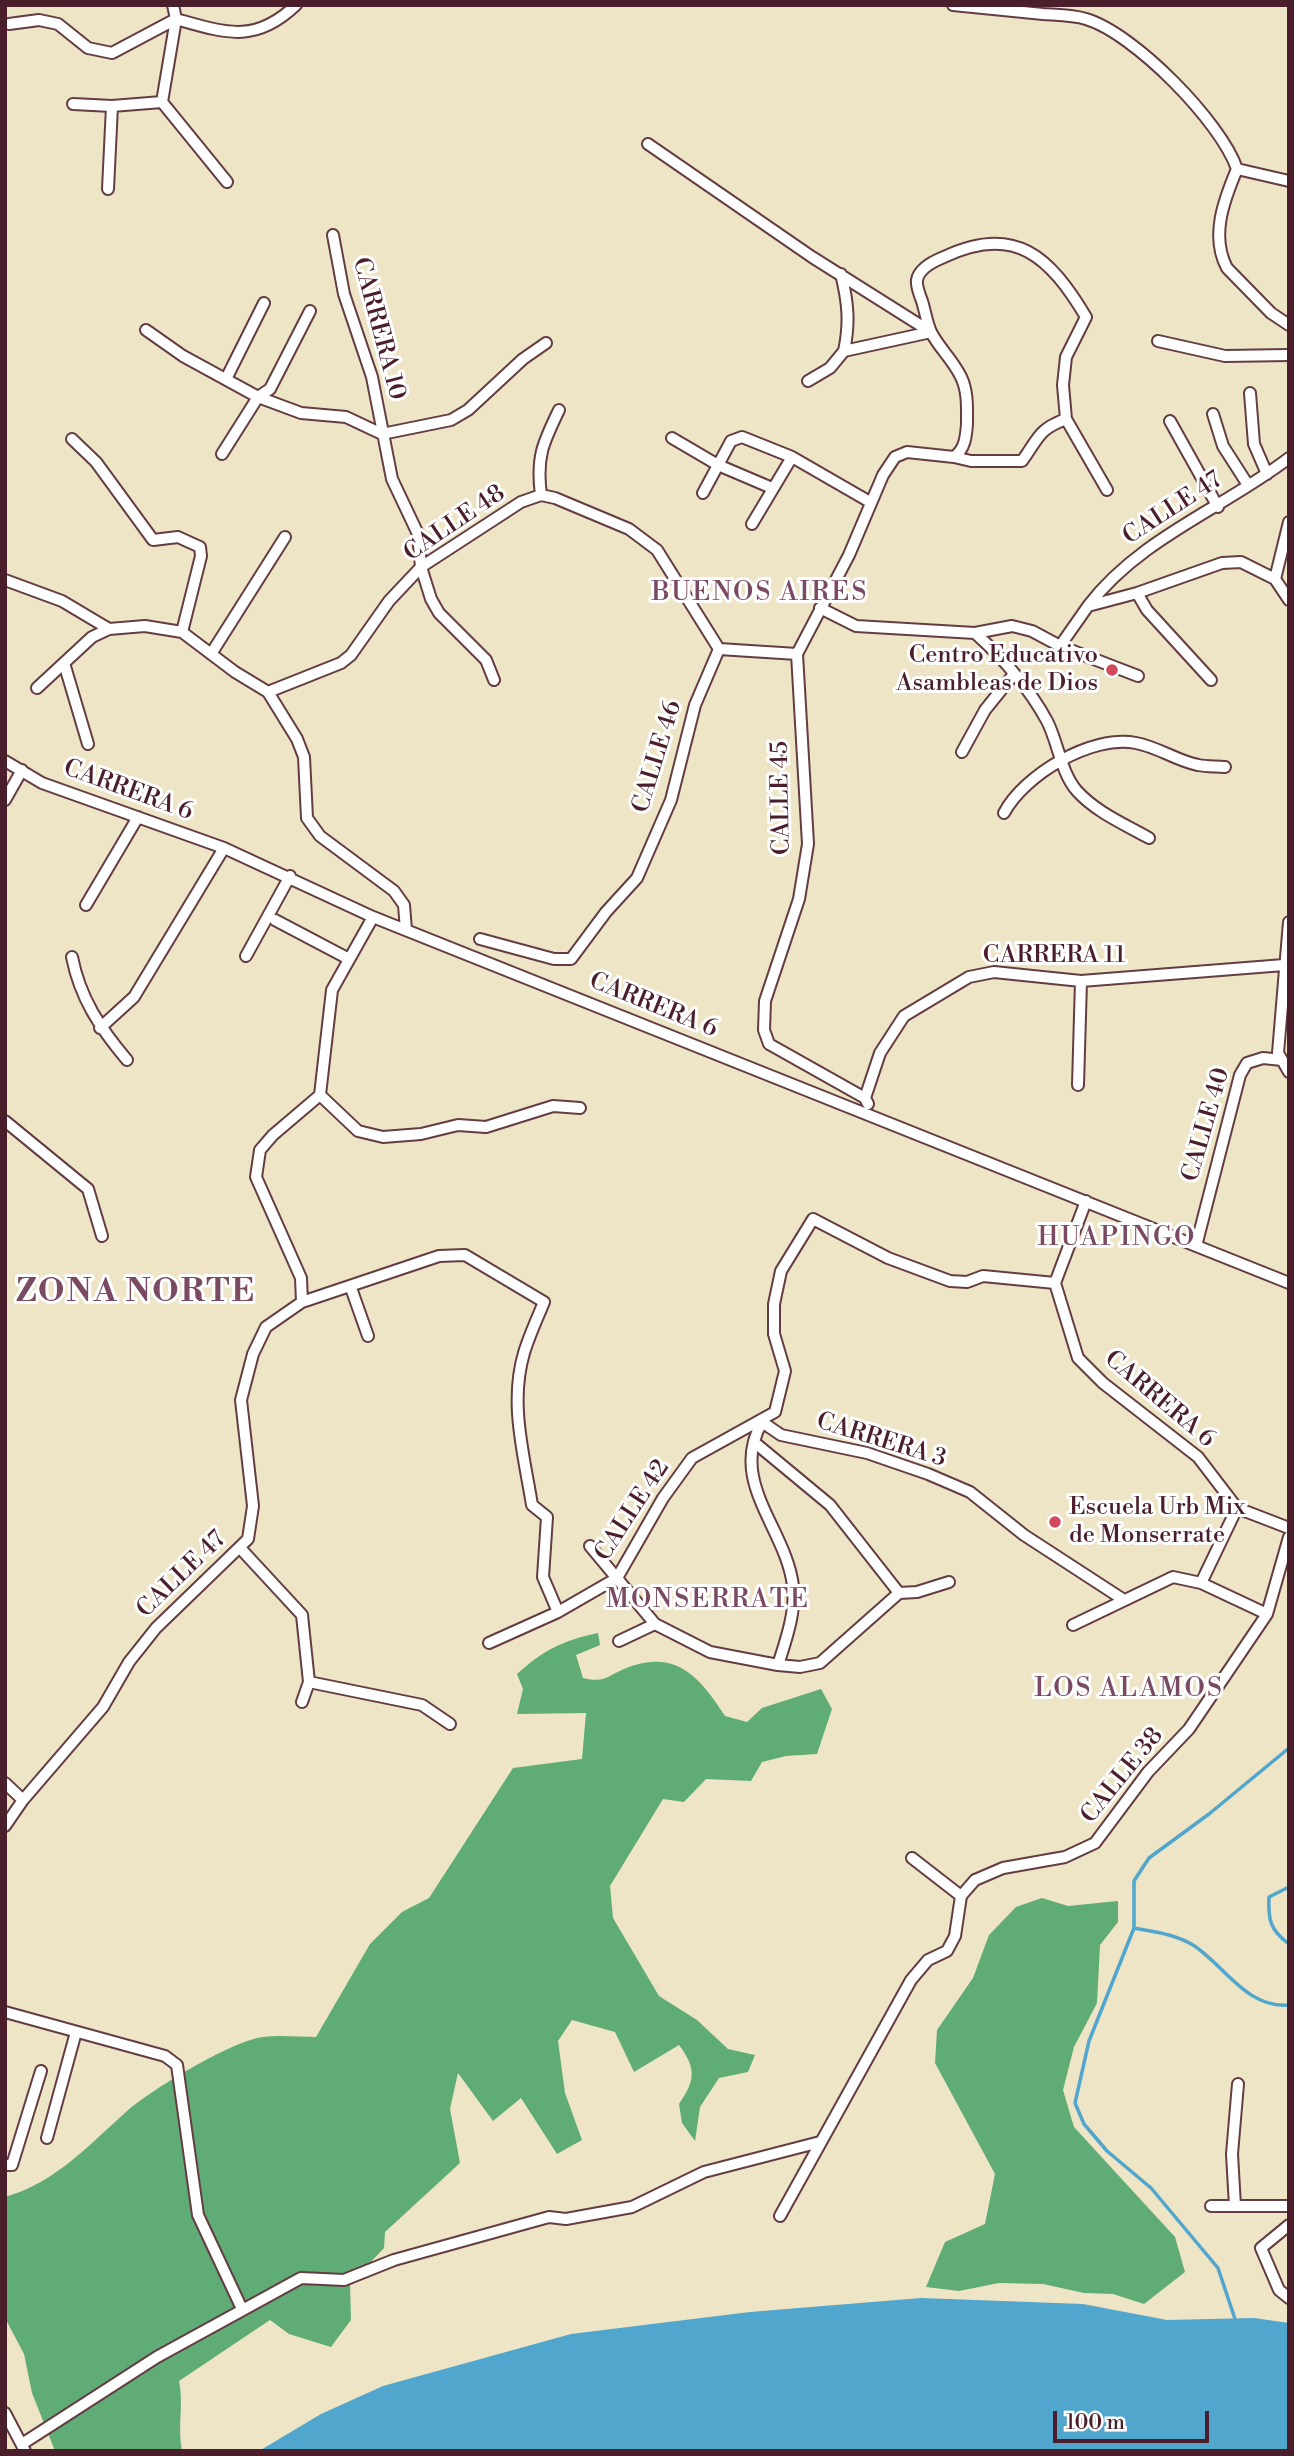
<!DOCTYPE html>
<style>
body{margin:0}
#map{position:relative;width:1294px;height:2456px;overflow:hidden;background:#eee4c6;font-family:"Libre Bodoni",serif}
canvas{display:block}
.frame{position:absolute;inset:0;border:7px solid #4a1f2b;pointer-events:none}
.scale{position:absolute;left:1053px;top:2411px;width:156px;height:32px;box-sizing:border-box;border:4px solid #4a1f2b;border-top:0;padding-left:9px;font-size:21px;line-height:24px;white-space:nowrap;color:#4a1f2b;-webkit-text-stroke:5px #fff;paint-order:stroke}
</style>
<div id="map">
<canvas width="1294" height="2456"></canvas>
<div class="frame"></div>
<div class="scale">100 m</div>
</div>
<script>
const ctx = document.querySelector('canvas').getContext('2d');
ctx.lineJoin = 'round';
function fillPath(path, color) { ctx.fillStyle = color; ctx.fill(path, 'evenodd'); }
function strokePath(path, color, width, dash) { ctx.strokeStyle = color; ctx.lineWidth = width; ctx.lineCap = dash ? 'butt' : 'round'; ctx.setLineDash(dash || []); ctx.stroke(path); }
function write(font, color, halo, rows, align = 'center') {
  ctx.font = font + ' "Libre Bodoni",serif'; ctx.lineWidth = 6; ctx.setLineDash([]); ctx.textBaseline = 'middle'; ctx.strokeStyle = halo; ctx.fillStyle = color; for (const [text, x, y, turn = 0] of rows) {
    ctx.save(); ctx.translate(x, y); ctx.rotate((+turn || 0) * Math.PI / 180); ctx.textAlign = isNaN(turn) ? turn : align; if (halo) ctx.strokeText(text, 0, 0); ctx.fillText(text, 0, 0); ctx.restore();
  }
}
fillPath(new Path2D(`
 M598,1633L600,1645L576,1655L583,1678C605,1683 605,1677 624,1669C674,1648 699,1675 725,1716L747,1722L762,1708L821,1689L832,1709L817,1754L786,1756L762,1762L751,1781L706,1779L684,1802L663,1799L610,1886L613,1918L659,1996L697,2020L728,2049L755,2055L748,2072L719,2078L700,2107L695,2141L682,2123L679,2104C695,2081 697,2069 679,2045L634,2072L615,2032L572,2020L558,2041L565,2093L582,2140L557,2154L521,2098L493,2121L458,2073L450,2109L460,2163L385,2232L384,2248L350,2284L351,2320L331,2347L289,2334L270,2320L179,2381C184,2405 177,2426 182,2451H55L32,2393L24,2354L5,2318V2197C55,2183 89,2145 127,2111C151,2090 231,2041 263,2037C280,2035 299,2037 316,2037L370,1944L402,1912L429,1898L513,1768L582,1759L586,1713L517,1714L523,1689L517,1674C545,1649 562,1641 598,1633Z
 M1042,1898L1068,1906L1118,1901V1922L1100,1945L1097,2003L1074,2047L1063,2090L1074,2127L1175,2237L1185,2272L1144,2304L1113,2294L1084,2293L1043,2284L999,2283L959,2291L926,2287L945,2242L985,2224L995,2174L935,2063L937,2030L973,1978L989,1935L1016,1907Z`), '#5fac76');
fillPath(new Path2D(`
 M921,2298L1083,2304L1167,2320L1254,2318L1289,2323V2451H259L321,2414L383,2386L571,2334L750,2312Z`), '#50a6cd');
strokePath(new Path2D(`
 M1289,1887L1269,1897C1268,1920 1270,1930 1289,1944
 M1134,1928C1155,1932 1174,1934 1193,1945C1224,1965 1247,2009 1289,2005
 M1236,2322L1218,2268L1151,2188L1107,2151L1084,2124L1075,2103L1089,2041L1134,1928V1881L1149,1858L1209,1814L1289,1748`), '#50a6cd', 3.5);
const minor = new Path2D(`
 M173,5L176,19L162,102L227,182
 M953,5C983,8 1013,11 1043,14C1057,15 1073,15 1086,19C1134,33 1221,122 1237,169C1224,200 1210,236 1227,268L1271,313L1289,325
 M9,24L39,20L58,24L88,48L112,53L176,19C226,33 255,44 296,5
 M73,104L112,106L162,102
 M648,144L812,257L931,332L844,351L830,368L808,381
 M1237,169L1289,181
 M108,189L112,106
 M333,235L344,294L372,377L392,479L418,534L421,567L431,599L439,613L486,660L494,680
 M841,274C848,302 850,323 844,351
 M146,330L183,356L258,397L301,413L346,417L382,434L451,420L468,410L523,359L546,343
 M1158,341L1225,356L1289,355
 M226,379L264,303
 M1250,393L1254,444L1267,474
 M1213,414L1223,446L1248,485
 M1170,421L1218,507
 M672,438L718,465L772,488
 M72,439L96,462L153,540L178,537L200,547L201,556L182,632
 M222,454L258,397L270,389L310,311
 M954,457L971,461H1022C1039,438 1037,430 1066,419
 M703,493L731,441L742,437L792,457L870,502
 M541,495C536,457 543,443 559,410
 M1289,522L1275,579L1289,600
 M752,524L792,457
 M5,580L62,601L109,629
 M1137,593L1147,610L1211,680
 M1088,606C1140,538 1222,509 1289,458
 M820,608L856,626L975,633L1012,626L1032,631L1060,646L1138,676
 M975,633C1003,658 1029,688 1047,721C1058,742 1061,773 1077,791C1096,812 1124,824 1149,838
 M1060,646L1088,606L1137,593L1222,563L1241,562L1275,579
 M211,654L285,537
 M64,663L88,744
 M37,688L92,637L109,629L145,626L182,632L235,672L268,692L297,739L304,757L307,818L320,836L394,891L404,905L406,930
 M268,692L341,663L351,655L389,601L421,567L521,502L541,495L555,498L629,529L657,550L719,649L797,654
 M962,752L985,710L1014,674
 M5,761L42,783L224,848L373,917L1289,1283
 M5,800L22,770
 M1004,813C1024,775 1092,734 1136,743C1158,747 1177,761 1198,765C1207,767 1217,766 1225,767
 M86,905L138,817
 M275,920L349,959
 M1289,922L1278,1053L1289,1072
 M480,939L554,959H571L606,912L637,878L671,800L695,705L719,649
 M246,956L290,876
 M72,957C80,998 100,1028 127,1060
 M100,1028L134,997L224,848
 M1078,1085L1081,981
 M320,1095L358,1131L383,1137L421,1134L458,1125L486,1127L553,1106L580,1108
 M865,1098L769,1044L764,1030L765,1001L799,899L808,844L797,654L849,555L883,475L895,457L907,452L954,457C965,449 966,437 967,424C967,408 968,391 961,377C953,360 939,348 931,332C927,323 925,311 922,301C920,295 916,287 917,280C919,268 934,261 944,257C1015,223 1050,257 1086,317L1066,357L1063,385L1066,419L1107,490
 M868,1104L865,1098L880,1053L904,1016L969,977L994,972L1081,981L1284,965
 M5,1121L88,1189L102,1236
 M1196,1246L1240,1075L1247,1063L1263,1058L1282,1060
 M1055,1283L1086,1201
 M351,1288L368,1336
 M302,1302L439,1256L465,1255L544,1302C537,1319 529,1336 524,1353C509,1403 524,1455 532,1505L547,1517L543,1577L558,1612
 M754,1442L830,1505L899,1593
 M1237,1508L1201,1583L1267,1614
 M590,1546L655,1624L710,1652L778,1665L800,1667L820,1663L899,1593L917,1592L949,1582
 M241,1549L302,1615L309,1682L302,1702
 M1073,1625L1173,1577L1201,1583
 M619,1641L655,1624
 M489,1643L558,1612L617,1578L663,1498L692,1458L775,1412L785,1371L774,1334V1304L781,1271L813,1219L888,1258L950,1281L967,1282L983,1276L1055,1283L1078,1358L1103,1383L1198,1457L1237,1508L1289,1528
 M778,1665C786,1640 796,1612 793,1586C786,1528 728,1482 762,1422L781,1435L867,1453L928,1474L970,1492L1024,1535L1124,1600
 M309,1682L422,1705L450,1724
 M5,1783L23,1800
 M5,1826L23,1800L103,1707L129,1662L156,1628L248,1539L253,1506L241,1400L253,1354L266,1327L302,1302L301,1278L256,1177L260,1150L273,1135L320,1095L332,990L373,917
 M912,1858L961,1896
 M5,2012L165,2056L177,2065L198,2215L242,2309
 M47,2138L76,2032
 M5,2165H12L41,2071
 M1211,2206H1289
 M1235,2206L1232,2154L1238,2084
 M780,2216L911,1980L928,1960L947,1951L955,1936L961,1896L975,1880L1003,1868L1065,1857L1095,1843L1148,1772L1189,1729L1267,1614L1289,1537
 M1289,2225L1261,2248L1279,2290L1289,2298
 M5,2413L25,2451
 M22,2444L157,2357L301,2278L344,2280L394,2260L549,2217L566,2219L632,2207L704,2172L820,2142`);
strokePath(minor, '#633d42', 14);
strokePath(minor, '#fff', 10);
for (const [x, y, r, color] of [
 [1112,670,7,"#d1495b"],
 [1055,1522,7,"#d1495b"]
]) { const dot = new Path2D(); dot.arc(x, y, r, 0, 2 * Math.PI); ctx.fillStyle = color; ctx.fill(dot); strokePath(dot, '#fff', 2.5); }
write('24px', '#4a1f2b', '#fff', [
 ["CARRERA 10",378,329,75],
 ["CALLE 47",1173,509,-33],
 ["CALLE 48",455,524,-34],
 ["CALLE 46",658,757,-73],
 ["CARRERA 6",128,791,20],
 ["CALLE 45",782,798,-91],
 ["CARRERA 11",1054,956],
 ["CARRERA 6",653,1006,22],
 ["CALLE 40",1207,1125,-74],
 ["CARRERA 6",1159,1400,40],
 ["CARRERA 3",881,1441,17],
 ["CALLE 42",633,1511,-57],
 ["CALLE 47",182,1575,-44],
 ["CALLE 38",1123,1776,-51]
]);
write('24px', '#4a1f2b', '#fff', [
 ["Centro Educativo",1098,656],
 ["Asambleas de Dios",1098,684],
 ["Escuela Urb Mix",1069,1508,"left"],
 ["de Monserrate",1069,1536,"left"]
], 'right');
ctx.letterSpacing = '2px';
write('26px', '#7a4a62', '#fff', [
 ["BUENOS AIRES",760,594],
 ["HUAPINGO",1117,1239],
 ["MONSERRATE",708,1601],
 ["LOS ALAMOS",1129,1690]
]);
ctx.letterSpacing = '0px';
ctx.letterSpacing = '2px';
write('bold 32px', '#7a4a62', '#fff', [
 ["ZONA NORTE",136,1293]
]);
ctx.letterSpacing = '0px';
</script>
